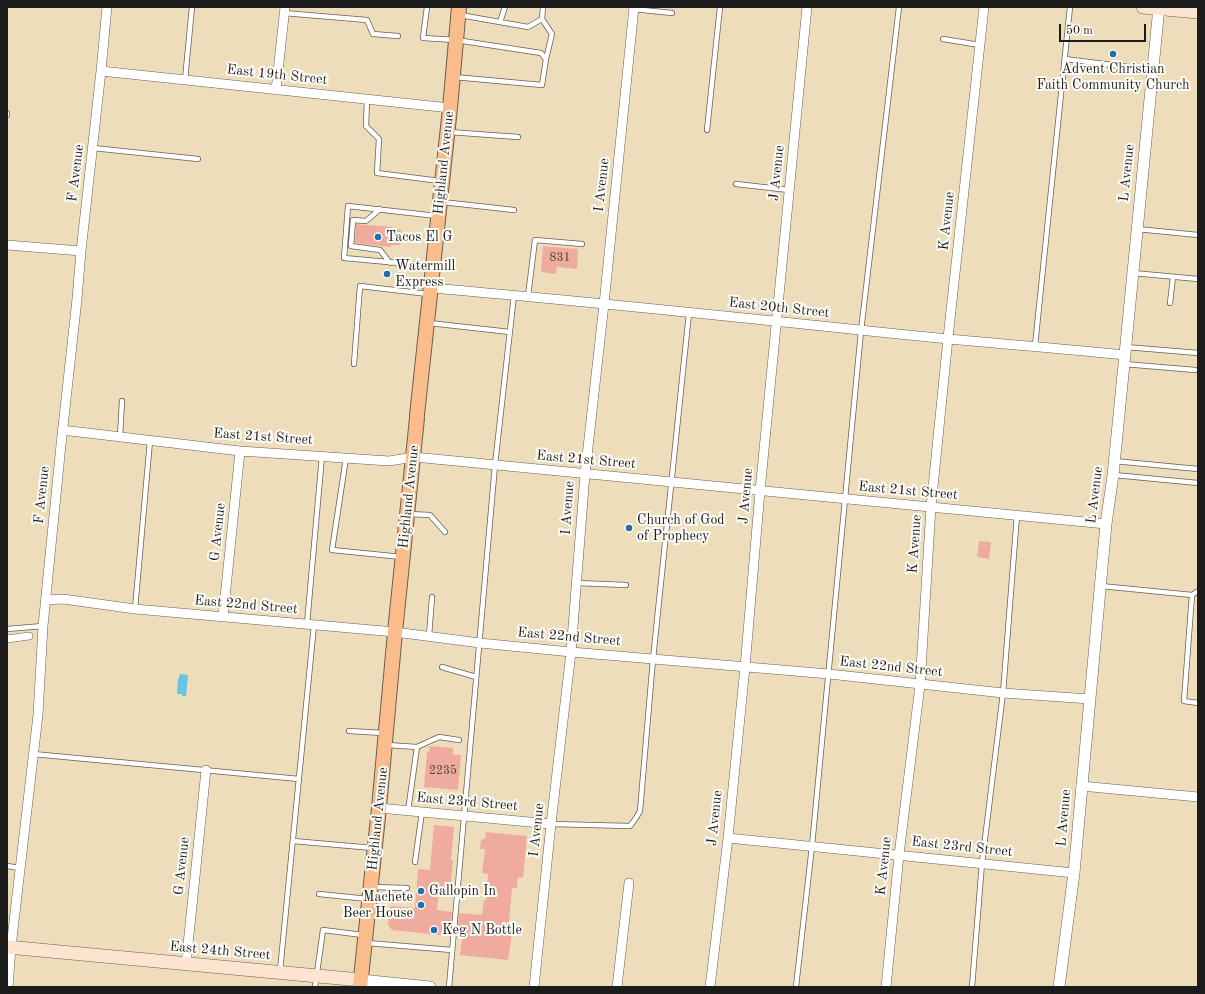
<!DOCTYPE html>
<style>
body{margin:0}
#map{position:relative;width:1205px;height:994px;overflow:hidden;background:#edb;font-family:"Old Standard TT",serif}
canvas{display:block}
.frame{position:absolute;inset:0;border:8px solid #1c1c1c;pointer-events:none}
.scale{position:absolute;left:1059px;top:24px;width:87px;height:18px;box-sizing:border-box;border:2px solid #1c1c1c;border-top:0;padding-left:5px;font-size:12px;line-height:14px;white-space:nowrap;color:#1c1c1c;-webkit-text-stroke:3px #fdfcf7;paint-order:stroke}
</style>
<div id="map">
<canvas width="1205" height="994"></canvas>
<div class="frame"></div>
<div class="scale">50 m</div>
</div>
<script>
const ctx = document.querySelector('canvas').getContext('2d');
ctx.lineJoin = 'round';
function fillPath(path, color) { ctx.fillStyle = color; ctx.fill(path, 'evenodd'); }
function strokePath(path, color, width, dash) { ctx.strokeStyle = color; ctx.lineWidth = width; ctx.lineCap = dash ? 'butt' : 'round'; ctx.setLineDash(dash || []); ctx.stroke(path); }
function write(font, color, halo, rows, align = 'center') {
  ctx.font = font + ' "Old Standard TT",serif'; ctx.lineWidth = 4; ctx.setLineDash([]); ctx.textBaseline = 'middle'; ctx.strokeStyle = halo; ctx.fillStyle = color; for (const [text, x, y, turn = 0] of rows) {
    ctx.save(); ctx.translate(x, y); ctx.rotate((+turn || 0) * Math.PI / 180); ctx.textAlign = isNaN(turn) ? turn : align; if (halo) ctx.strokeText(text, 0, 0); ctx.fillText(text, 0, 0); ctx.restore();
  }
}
fillPath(new Path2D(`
 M180,674L188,675L186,696H182V694H177L178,680Z`), '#66c5e4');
fillPath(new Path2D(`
 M356,224L393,227V229L401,230L400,245H391V247L355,243Z
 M543,246L578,249L577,269L557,267L556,274L541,272Z
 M979,541L991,542L989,559L977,557Z
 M430,746L453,748V755H461L458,790L424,787L427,752H429Z
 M434,825L454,827L451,860H453L450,893L439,892L437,910L452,912L450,936L392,930L388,925L390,906L392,907V906L415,908L418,869L430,870Z
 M486,832L527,836L523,878L518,877L517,888H512L508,933H512L508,960L460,955L462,938L457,937L459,913L482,915L484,900H486L487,896L488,874L482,873L485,849H480L481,840L482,839H485Z`), '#efab9e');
const service = new Path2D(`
 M427,7L423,38L456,40L541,53L546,59L542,85L454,77
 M633,9L672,13
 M284,13L367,20L373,34L398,36
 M460,15L528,27L542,19L543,7
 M542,19L552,34L546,59
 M500,22L505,7
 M943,39L980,45
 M1065,59L1152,70
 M185,80L192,7
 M367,99L366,126L379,139L377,173L440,181
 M7,113V115
 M707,130L720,7
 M449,132L518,137
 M93,148L198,159
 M736,184L789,190
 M442,202L514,210
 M380,209L366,221L353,220L351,246L380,250L390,263
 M1137,229L1198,235
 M432,266L344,258L348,206L437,216
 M1133,273L1198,279
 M528,296L535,240L582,244
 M1170,303L1173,277
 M429,323L510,332
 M1035,346L1070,7
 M1126,347L1198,353
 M354,364L360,286L428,294
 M1124,364L1195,370
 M120,437L122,401
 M346,458L332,550L402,557
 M1114,461L1198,469
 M1114,475L1198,483
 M409,514L430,515L445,532
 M577,583L626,585
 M1101,586L1192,595L1184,701L1198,703
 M1192,595L1198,591
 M135,609L150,441
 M307,624L322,456
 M7,629L43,626
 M429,636L432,597
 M442,667L476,677
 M349,731L383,733
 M387,745L417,747
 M33,754L299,779
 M408,811L417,747L439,737L459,740
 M551,824L630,826L636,818L640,811L653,659L689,313
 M293,841L373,848
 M415,862L422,812
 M7,866L20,868
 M373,887L407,888
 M319,894L368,899
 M367,943L452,950
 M280,971L314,625
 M315,987L323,930L363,935
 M449,987L495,465L514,295
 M796,987L812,846L861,331L899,7
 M972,987L982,863L1003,693L1017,515`);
const pedestrian = new Path2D(`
 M7,639L29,636`);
const minor = new Path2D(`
 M101,71L450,108
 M276,90L285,7
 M7,245L81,251
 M431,288C574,300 717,315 860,330C948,340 1036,346 1125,355
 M62,430L240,451L389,461L414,457L1106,524
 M46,600L63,599L135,609L395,632L480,643L571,652L829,674L1003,693L1090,699
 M223,617L240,451
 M1081,786L1198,797
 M379,808L551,824
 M728,838L1074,873
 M186,964L206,770
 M8,987L11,947L38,715L43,626L61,445L77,299L81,251L101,71L107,7
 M534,987L551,824L571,652L585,474L604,304L634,7
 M617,987L629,883
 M710,987L728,838L745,667L760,491L807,7
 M886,987L899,855L920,685L931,507L948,338L984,7`);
const tertiary = new Path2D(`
 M361,980L430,987
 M1059,987L1074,873L1106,524L1113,475L1124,364L1159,7`);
const secondary = new Path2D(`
 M1143,7L1198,12
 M7,947L361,980`);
const primary = new Path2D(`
 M417,415L450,108L459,7
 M360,987L379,808L395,632L417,418`);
strokePath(service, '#666054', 6);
strokePath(pedestrian, '#666054', 8);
strokePath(minor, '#666054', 10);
strokePath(tertiary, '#666054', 12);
strokePath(secondary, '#666054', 14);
strokePath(primary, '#666054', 16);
strokePath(service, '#fff', 4.5);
strokePath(pedestrian, '#fff', 7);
strokePath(minor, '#fff', 9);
strokePath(tertiary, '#fff', 11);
strokePath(secondary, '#fde4d0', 13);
strokePath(primary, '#f9bc8a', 14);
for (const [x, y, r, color] of [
 [1113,54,4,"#1f6fb2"],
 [378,237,4,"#1f6fb2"],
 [387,274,4,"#1f6fb2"],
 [629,528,4,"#1f6fb2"],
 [421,891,4,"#1f6fb2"],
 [421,905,4,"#1f6fb2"],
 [434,930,4,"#1f6fb2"]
]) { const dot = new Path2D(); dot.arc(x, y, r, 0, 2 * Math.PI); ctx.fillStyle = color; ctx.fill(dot); strokePath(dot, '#fdfcf7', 1.5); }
write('12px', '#51403c', null, [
 ["831",560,258],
 ["2235",443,771]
]);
write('14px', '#1c1c1c', '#fdfcf7', [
 ["Advent Christian",1113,69,"center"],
 ["Faith Community Church",1113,85,"center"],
 ["Tacos El G",386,237],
 ["Watermill",395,266],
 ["Express",395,282],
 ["Church of God",637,520],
 ["of Prophecy",637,536],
 ["Gallopin In",429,891],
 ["Machete",413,897,"right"],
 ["Beer House",413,913,"right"],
 ["Keg N Bottle",442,930]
], 'left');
write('14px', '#1c1c1c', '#fdfcf7', [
 ["East 19th Street",277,75,6],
 ["Highland Avenue",444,163,-84],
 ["F Avenue",76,173,-83],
 ["J Avenue",777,173,-84],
 ["L Avenue",1127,173,-84],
 ["I Avenue",602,185,-84],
 ["K Avenue",947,221,-84],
 ["East 20th Street",779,308,6],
 ["East 21st Street",263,437,4],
 ["East 21st Street",586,460,5],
 ["East 21st Street",908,491,5],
 ["F Avenue",42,495,-84],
 ["L Avenue",1095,495,-83],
 ["J Avenue",746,496,-85],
 ["Highland Avenue",409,497,-84],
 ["I Avenue",568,508,-86],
 ["G Avenue",218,532,-84],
 ["K Avenue",915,544,-86],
 ["East 22nd Street",246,605,5],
 ["East 22nd Street",569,637,5],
 ["East 22nd Street",891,667,6],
 ["East 23rd Street",467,802,5],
 ["J Avenue",715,818,-84],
 ["L Avenue",1064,818,-85],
 ["Highland Avenue",378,819,-84],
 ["I Avenue",537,830,-84],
 ["East 23rd Street",962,847,6],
 ["G Avenue",182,866,-84],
 ["K Avenue",884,866,-84],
 ["East 24th Street",220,951,5]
]);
</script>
